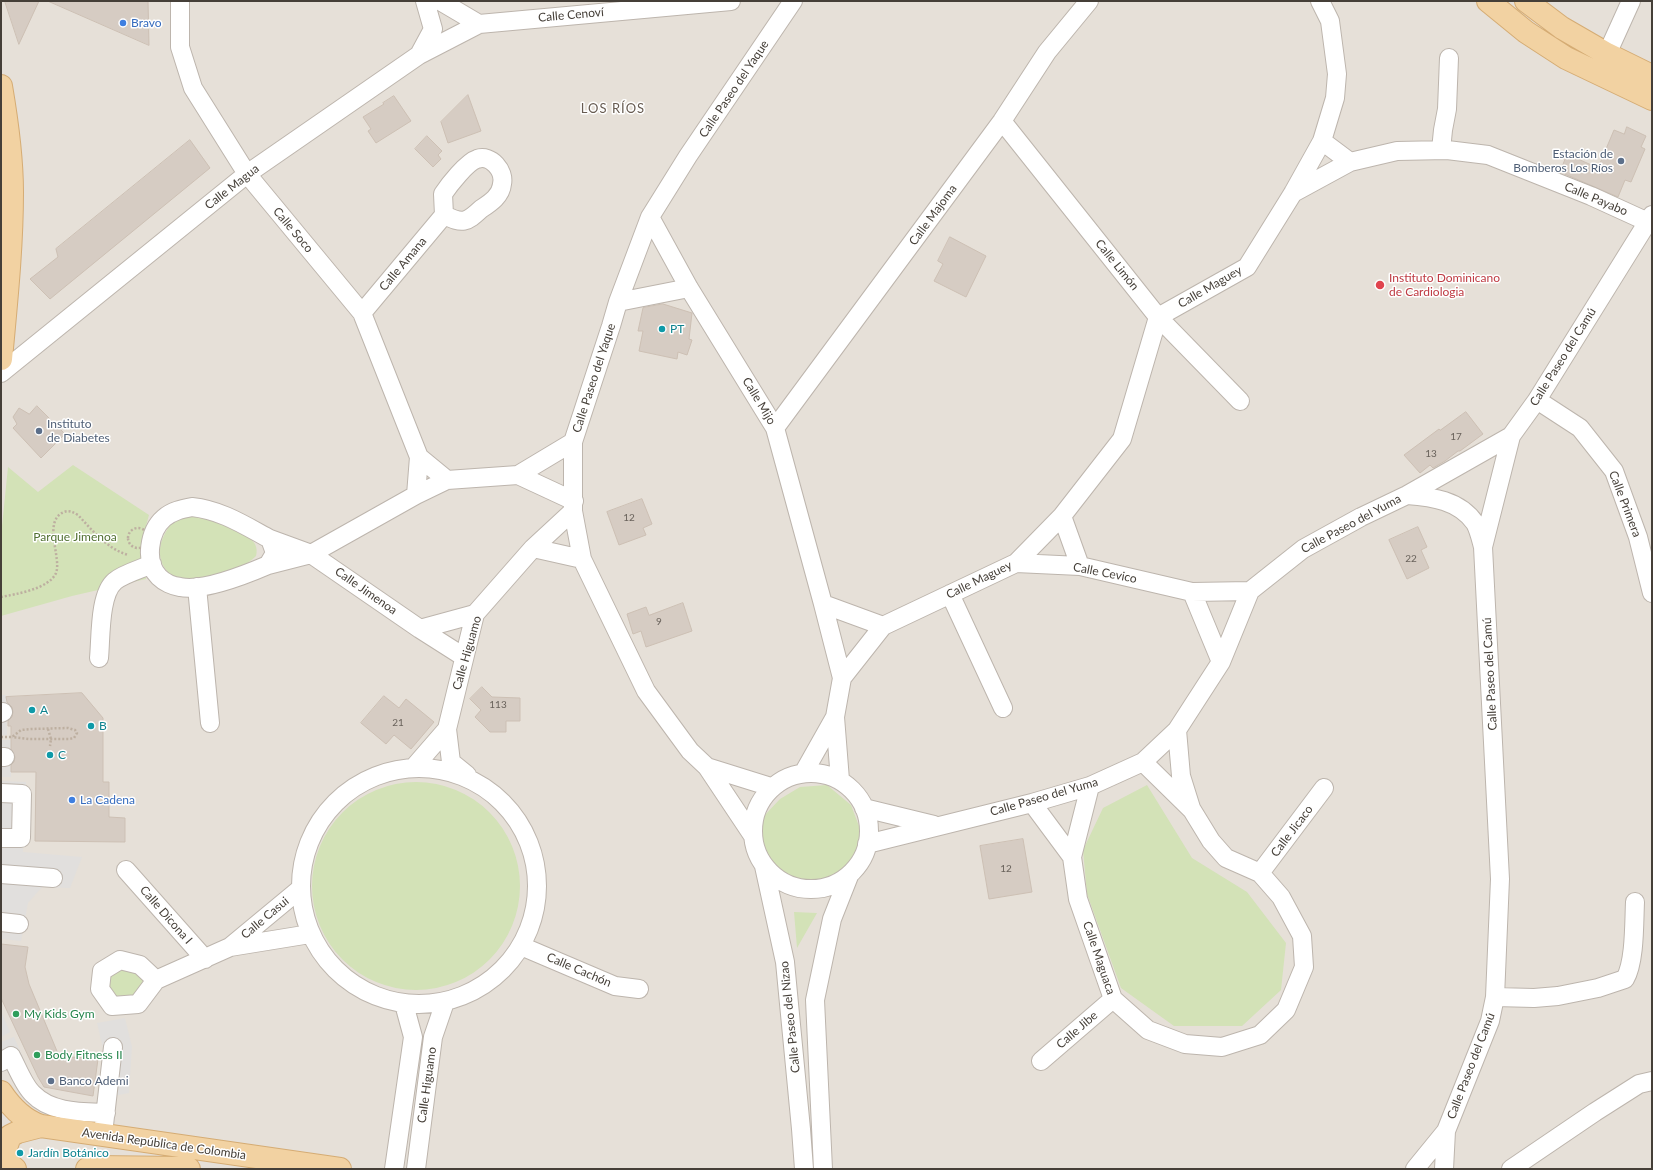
<!DOCTYPE html>
<meta charset="utf-8">
<style>
body{margin:0}
#map{position:relative;width:1653px;height:1170px;overflow:hidden;background:#f2eee9;font-family:Lato,sans-serif}
canvas{display:block}
.frame{position:absolute;inset:0;border:2px solid #453f38;pointer-events:none}
</style>
<div id="map">
<canvas width="1653" height="1170"></canvas>
<div class="frame"></div>
</div>
<script>
const ctx = document.querySelector('canvas').getContext('2d');
ctx.lineJoin = 'round';
function fillPath(path, color) { ctx.fillStyle = color; ctx.fill(path, 'evenodd'); }
function strokePath(path, color, width, dash) { ctx.strokeStyle = color; ctx.lineWidth = width; ctx.lineCap = dash ? 'butt' : 'round'; ctx.setLineDash(dash || []); ctx.stroke(path); }
function write(font, color, halo, rows, align = 'center') {
  ctx.font = font + ' Lato,sans-serif'; ctx.lineWidth = 3; ctx.setLineDash([]); ctx.textBaseline = 'middle'; ctx.strokeStyle = halo; ctx.fillStyle = color; for (const [text, x, y, turn = 0] of rows) {
    ctx.save(); ctx.translate(x, y); ctx.rotate((+turn || 0) * Math.PI / 180); ctx.textAlign = isNaN(turn) ? turn : align; if (halo) ctx.strokeText(text, 0, 0); ctx.fillText(text, 0, 0); ctx.restore();
  }
}
fillPath(new Path2D(`
 M1,1H1652V1169H1Z`), '#e6e0d8');
fillPath(new Path2D(`
 M73,465L149,515L143,537L146,579L72,596L1,616V536L8,467L38,492Z
 M203,515C216,521 248,532 255,544C257,548 257,552 256,556C238,573 203,585 179,580C175,579 169,575 167,571C152,553 163,532 177,517Z
 M312 886a104 104 0 1 1 208 0a104 104 0 1 1-208 0Z
 M827,785L851,805L862,834L854,866L831,880L807,887L779,875L762,846L763,817L780,799L800,787Z
 M1147,785L1192,858L1247,892L1286,943L1281,990L1242,1026H1174L1121,988L1087,894L1083,850L1103,808Z
 M794,912L817,913L797,948Z
 M119,967L137,969L145,986L133,1000L114,997L108,981Z`), '#d3e2b7');
fillPath(new Path2D(`
 M1,695H6V697L7,735H1Z
 M1,740H12L11,751H14V759H11V777H1Z
 M1,781L26,782L23,852L82,857L70,888L42,887L28,903L21,941L1,939Z
 M1,1011L10,1032L1,1037Z
 M125,1018L132,1047L129,1093L114,1096L112,1123L55,1115L38,1110L28,1103L19,1090L1,1056V1042L14,1037L37,1088L48,1096L61,1100L101,1104L105,1058L97,1023Z`), '#e1dfdd');
const building = new Path2D(`
 M5,1H39L19,44Z
 M48,1H148L149,45Z
 M468,95L481,131L448,143L441,122Z
 M394,96L411,121L376,143L368,131L371,129L363,117L384,104L383,103Z
 M1627,127L1646,136L1641,147L1645,149L1631,182L1625,180L1618,197L1560,172L1567,154L1598,168L1614,130L1624,134Z
 M427,136L442,151L438,155L441,159L433,167L415,149Z
 M190,140L210,168L50,299L30,279L58,257L56,249Z
 M950,237L986,256L966,297L934,281L943,264L938,261Z
 M663,304L692,313L689,339L692,340L687,355L678,352L677,359L639,351L643,331H638L643,308Z
 M37,406L65,434L41,458L13,428L17,424L13,417L19,408L29,414Z
 M1466,412L1483,434L1460,451H1458L1445,461L1433,468L1430,465L1420,473L1404,455L1439,429L1440,430Z
 M642,499L652,524L643,528L646,535L619,545L607,512Z
 M1418,527L1427,547L1421,550L1429,568L1407,579L1389,540Z
 M683,603L692,631L646,647L641,631L633,634L627,614L646,607L649,615Z
 M482,687L492,697L520,698V721H506V732H490L475,717L481,710L470,699Z
 M82,693L103,718V782H109V817L125,818V842L35,841L36,772H11V765L14,762L15,757L11,749V726H8V721L12,717L13,712L12,707L7,702L6,697Z
 M384,696L399,708L406,699L434,722L411,749L394,735L386,744L361,723Z
 M1023,839L1032,892L989,899L980,846Z
 M1,944L28,947L25,967L29,984L59,1056L98,1059L93,1096L44,1087L38,1077L1,998Z`);
fillPath(building, '#d6ccc3');
strokePath(building, '#cdc0b4', 1);
const minor = new Path2D(`
 M180,1V47L193,88L247,174L362,313L419,457L416,495
 M440,1L479,24L731,1
 M1607,54L1631,1
 M419,55L433,29L425,1
 M1002,121L1158,317L1240,401
 M1322,141L1350,162
 M1441,150L1443,130L1447,109L1449,58
 M1293,193L1350,162L1397,151L1447,150L1488,155L1591,196L1648,222
 M650,217L689,288L775,428L823,604
 M618,302L689,288
 M362,313L444,215C463,224 466,223 481,209C490,203 501,196 502,184C505,171 491,154 477,159C467,162 449,185 443,194L444,215
 M1,373L247,174L419,55L479,24
 M1537,400L1580,428L1614,471L1638,537L1652,593
 M775,428L1002,121L1047,52L1089,1
 M419,457L447,480
 M518,475L574,501
 M1407,495C1432,497 1459,500 1475,523C1479,530 1481,540 1483,547
 M192,507C221,510 244,525 270,539L275,553L268,565C247,574 203,592 180,587C173,586 164,582 159,577C144,562 149,531 164,518C172,511 182,509 192,507Z
 M1062,516L1080,566
 M270,539L311,554L420,629L464,657
 M533,548L573,511
 M1016,563L1080,566L1192,592L1250,591
 M268,565L311,554L416,495L447,480L518,475L573,442
 M197,587L210,723
 M1192,592L1221,662
 M950,594L1003,708
 M420,629L475,614
 M99,658C101,638 99,594 115,581C123,574 141,569 152,564
 M842,678L883,626
 M1,713L3,712
 M1177,730L1181,776L1191,808
 M1,757H5
 M414,767L447,729
 M707,767L771,787
 M301 886a118 118 0 1 1 236 0a118 118 0 1 1-236 0Z
 M804,772L835,717
 M753 831a58 58 0 1 1 116 0a58 58 0 1 1-116 0Z
 M467,775L451,762L447,729L475,614L533,548L582,559
 M840,780L835,717L842,678L823,604L883,626L1016,563L1062,516L1122,439L1158,317L1247,267L1293,193L1322,141L1335,98L1337,74L1330,21L1320,1
 M1090,786L1072,857L1078,899L1113,999L1148,1030L1185,1044L1222,1047L1260,1035L1286,1010L1304,967L1302,936L1281,897L1260,873L1226,858L1211,841L1192,810L1143,762
 M1,793L22,794L21,838H1
 M1032,803L1072,857
 M864,808L934,825
 M753,836L707,767L690,751L646,691L582,559L573,511V442L611,326L618,302L650,217L688,156L793,1
 M867,844L1032,803L1090,786L1143,762L1177,730L1221,662L1250,591L1303,549L1361,517L1407,495L1511,436
 M764,866L785,962L801,1129L804,1169
 M126,870L205,959
 M1260,873L1324,788
 M1,874L53,878
 M1,922L19,924
 M521,946L615,986L639,989
 M230,947L310,934
 M156,980L140,965L120,960L102,971L100,989L112,1006L138,1004L156,980L230,947L300,889
 M1495,997L1534,998L1558,996L1598,988L1625,979C1635,962 1634,923 1635,902
 M1041,1061L1113,999
 M1,1062L11,1056C17,1067 24,1086 33,1094C51,1113 82,1112 106,1113
 M104,1125L113,1047
 M394,1169L413,1037L404,1004
 M416,1169L433,1037L445,1002
 M823,1169L815,1000L832,919L849,876
 M1415,1169L1446,1131
 M1444,1169L1446,1131L1490,1021L1495,997L1500,879L1483,547L1511,436L1537,400L1652,215
 M1511,1169L1595,1112L1639,1084L1652,1081`);
const major = new Path2D(`
 M1488,1L1526,32L1566,58L1652,99
 M1526,1L1562,28L1607,54L1652,76
 M1,86C7,121 12,157 12,192C12,248 6,304 1,359
 M1,1092C11,1107 23,1120 41,1126L340,1169
 M15,1169L5,1160V1151L10,1136L18,1132L41,1126
 M87,1169L97,1167L180,1168L189,1169`);
strokePath(minor, '#bdb5ad', 20);
strokePath(major, '#d5ac74', 24);
strokePath(new Path2D(`
 M128 538a10 10 0 1 1 20 0a10 10 0 1 1-20 0Z
 M1,597C16,594 49,589 56,573C62,558 42,521 64,512C69,510 73,512 78,515C93,531 106,548 128,555
 M48,729L51,739L50,746
 M1,737H12L21,730L31,729L68,728L75,730L77,733L74,738L69,739H29L12,737`), '#bdafa0', 2.5, [2, 2]);
strokePath(minor, '#fff', 18);
strokePath(major, '#f2d2a2', 22);
for (const [x, y, r, color] of [
 [123,23,4,"#3f7fe0"],
 [1621,161,4,"#5c6f8a"],
 [1380,285,5,"#e0444e"],
 [662,329,4,"#0f9aa8"],
 [39,431,4,"#5c6f8a"],
 [32,710,4,"#0f9aa8"],
 [91,726,4,"#0f9aa8"],
 [50,755,4,"#0f9aa8"],
 [72,800,4,"#3f7fe0"],
 [16,1014,4,"#2e9e5b"],
 [37,1055,4,"#2e9e5b"],
 [51,1081,4,"#5c6f8a"],
 [20,1153,4,"#0f9aa8"]
]) { const dot = new Path2D(); dot.arc(x, y, r, 0, 2 * Math.PI); ctx.fillStyle = color; ctx.fill(dot); strokePath(dot, '#fff', 1.5); }
write('10px', '#69625b', null, [
 ["17",1456,437],
 ["13",1431,454],
 ["12",629,518],
 ["22",1411,559],
 ["9",659,622],
 ["113",498,705],
 ["21",398,723],
 ["12",1006,869]
]);
write('12px', '#453f38', '#fff', [
 ["Calle Cenoví",571,15,-5],
 ["Calle Paseo del Yaque",734,89,-56],
 ["Calle Magua",232,187,-38],
 ["Calle Payabo",1596,199,23],
 ["Calle Majoma",933,215,-54],
 ["Calle Soco",293,230,50],
 ["Calle Amana",403,264,-50],
 ["Calle Limón",1117,265,51],
 ["Calle Maguey",1210,287,-30],
 ["Calle Paseo del Camú",1563,357,-58],
 ["Calle Paseo del Yaque",594,378,-72],
 ["Calle Mijo",759,401,59],
 ["Calle Primera",1625,504,69],
 ["Calle Paseo del Yuma",1351,524,-28],
 ["Calle Cevico",1105,573,11],
 ["Calle Maguey",979,580,-26],
 ["Calle Jimenoa",366,591,35],
 ["Calle Higuamo",467,653,-74],
 ["Calle Paseo del Camú",1490,674,-93],
 ["Calle Paseo del Yuma",1044,797,-16],
 ["Calle Jicaco",1292,831,-53],
 ["Calle Dicona I",166,915,49],
 ["Calle Casui",265,918,-40],
 ["Calle Maguaca",1099,958,71],
 ["Calle Cachón",579,970,23],
 ["Calle Paseo del Nizao",790,1017,-96],
 ["Calle Jibe",1077,1030,-41],
 ["Calle Paseo del Camú",1471,1066,-69],
 ["Calle Higuamo",427,1085,-82],
 ["Avenida República de Colombia",164,1144,8]
]);
write('12px', '#366cbe', '#fff', [
 ["Bravo",131,23],
 ["La Cadena",80,800]
], 'left');
write('12px', '#4e5e75', '#fff', [
 ["Estación de",1613,154,"right"],
 ["Bomberos Los Ríos",1613,168,"right"],
 ["Instituto",47,424],
 ["de Diabetes",47,438],
 ["Banco Ademi",59,1081]
], 'left');
write('12px', '#be3a42', '#fff', [
 ["Instituto Dominicano",1389,278],
 ["de Cardiologia",1389,292]
], 'left');
write('12px', '#0d838f', '#fff', [
 ["PT",670,329],
 ["A",40,710],
 ["B",99,726],
 ["C",58,755],
 ["Jardín Botánico",28,1153]
], 'left');
write('12px', '#517032', '#fff', [
 ["Parque Jimenoa",75,537]
]);
write('12px', '#27864d', '#fff', [
 ["My Kids Gym",24,1014],
 ["Body Fitness II",45,1055]
], 'left');
ctx.letterSpacing = '1px';
write('13px', '#675b51', '#fff', [
 ["LOS RÍOS",613,109]
]);
ctx.letterSpacing = '0px';
</script>
